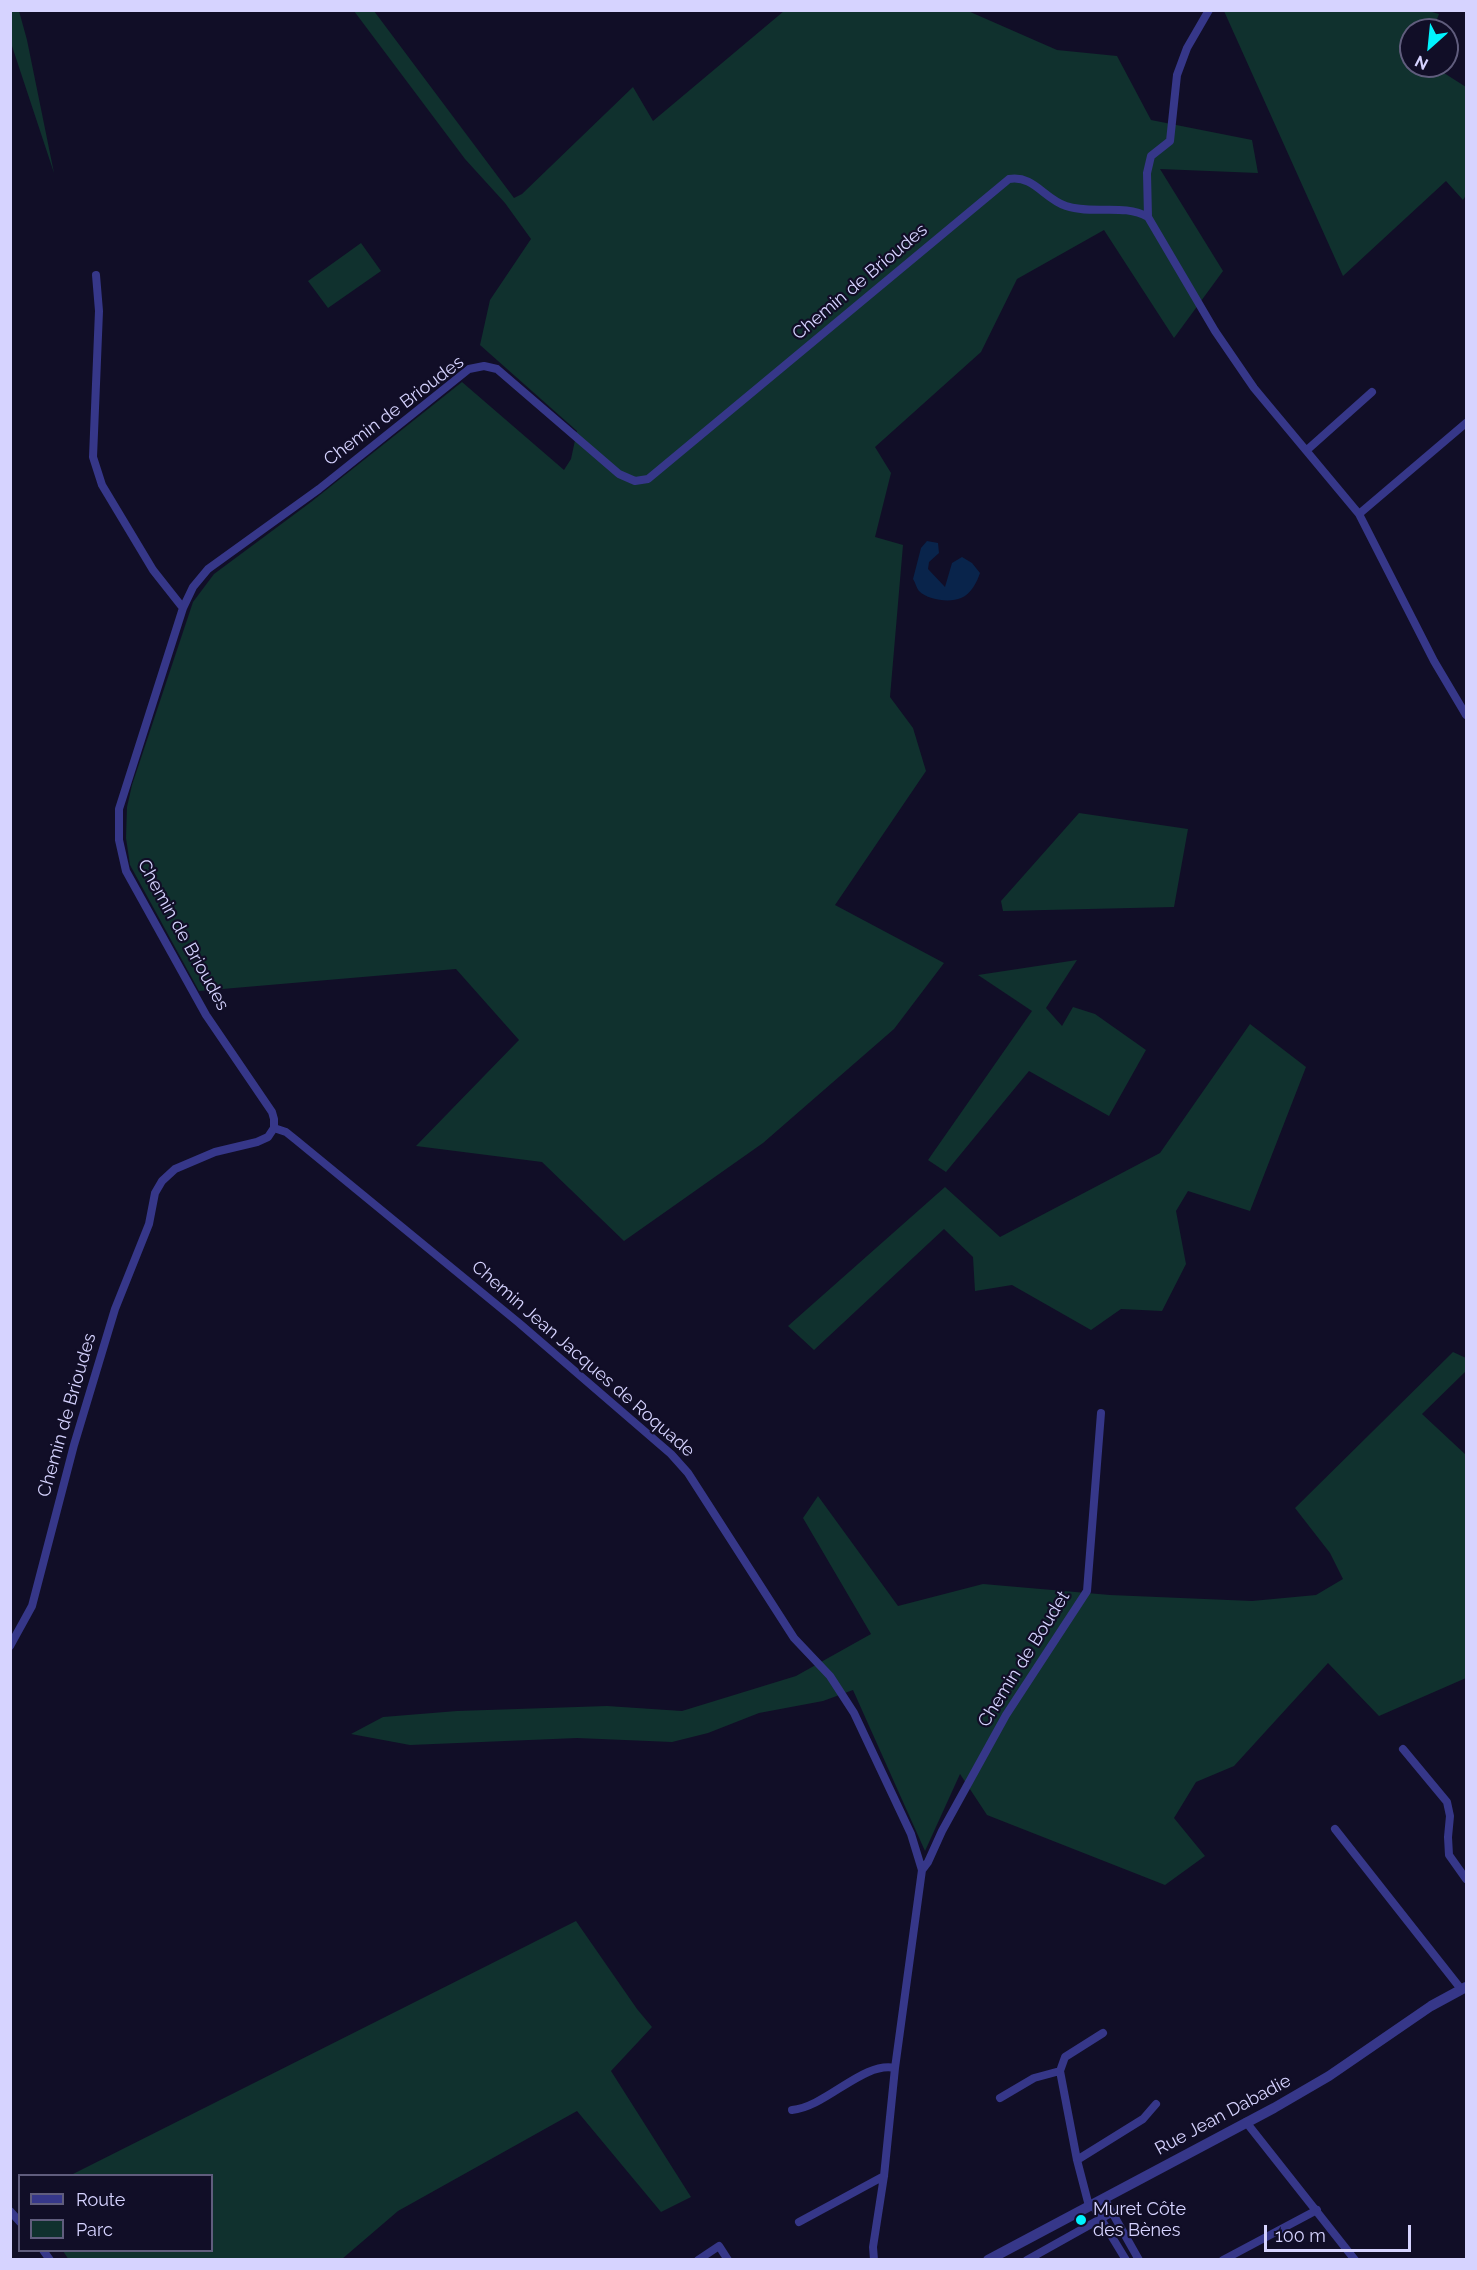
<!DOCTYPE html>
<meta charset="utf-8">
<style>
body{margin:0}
#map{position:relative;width:1477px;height:2270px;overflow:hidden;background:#110e27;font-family:Raleway,sans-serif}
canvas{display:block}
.frame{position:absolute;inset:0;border:12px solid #d6d3ff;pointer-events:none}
.legend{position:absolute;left:18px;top:2174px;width:195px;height:78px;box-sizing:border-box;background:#110e27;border:2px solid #605d7d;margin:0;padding:8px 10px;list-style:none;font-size:18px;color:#d6d3ff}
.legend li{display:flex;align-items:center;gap:12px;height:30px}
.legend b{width:30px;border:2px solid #605d7d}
.north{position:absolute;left:1399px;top:18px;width:60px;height:60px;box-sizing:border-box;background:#110e27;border:2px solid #605d7d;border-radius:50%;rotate:207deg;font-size:16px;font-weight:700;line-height:24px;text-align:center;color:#d6d3ff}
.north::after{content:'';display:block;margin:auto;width:21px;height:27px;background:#00f3fe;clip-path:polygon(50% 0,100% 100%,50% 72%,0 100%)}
.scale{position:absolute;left:1264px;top:2225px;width:147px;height:27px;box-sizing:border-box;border:3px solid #d6d3ff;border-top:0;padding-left:8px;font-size:18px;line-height:21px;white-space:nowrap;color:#d6d3ff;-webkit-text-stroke:4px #110e27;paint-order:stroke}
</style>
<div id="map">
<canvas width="1477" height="2270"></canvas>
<div class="frame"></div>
<ul class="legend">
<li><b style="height:8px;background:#363789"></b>Route</li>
<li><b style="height:16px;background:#10312e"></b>Parc</li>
</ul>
<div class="north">N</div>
<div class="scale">100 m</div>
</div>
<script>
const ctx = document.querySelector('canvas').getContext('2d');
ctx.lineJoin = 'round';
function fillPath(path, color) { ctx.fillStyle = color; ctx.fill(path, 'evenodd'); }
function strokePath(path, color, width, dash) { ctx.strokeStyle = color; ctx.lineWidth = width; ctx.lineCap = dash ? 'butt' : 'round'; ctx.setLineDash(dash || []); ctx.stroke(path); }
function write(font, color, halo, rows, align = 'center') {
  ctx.font = font + ' Raleway,sans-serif'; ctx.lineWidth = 4.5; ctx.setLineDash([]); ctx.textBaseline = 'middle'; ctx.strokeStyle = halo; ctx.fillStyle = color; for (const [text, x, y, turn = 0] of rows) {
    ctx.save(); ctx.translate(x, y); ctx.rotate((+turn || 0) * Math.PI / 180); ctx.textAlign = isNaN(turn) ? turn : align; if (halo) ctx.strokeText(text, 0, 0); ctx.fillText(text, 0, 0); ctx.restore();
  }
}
fillPath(new Path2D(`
 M1425,10L1439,14L1433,30H1411V66H1433L1466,87V195L1463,200L1446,181L1343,276L1224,11Z
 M10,11H19L27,40L54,173L11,43Z
 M354,11H374L514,198L522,194L633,87L653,121L784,11H968L1057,50L1117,56L1151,120L1252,140L1258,173L1160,169L1223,271L1174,338L1104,230L1017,279L981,352L875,447L891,473L875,537L903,545L890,697L913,728L926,771L835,905L944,963L894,1029L763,1143L624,1241L542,1162L416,1146L519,1040L456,969L199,991L130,865L126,838L127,807L132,785L193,602L214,574L311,502L462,382L564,470L571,459L577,431L480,345L490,300L531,239L505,203L465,159Z
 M361,243L381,271L328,308L308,281Z
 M1079,813L1188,829L1174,907L1003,911L1001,901Z
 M1077,960L1046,1008L1062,1026L1073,1007L1095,1014L1146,1050L1109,1116L1029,1071L946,1172L928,1160L1032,1011L978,975Z
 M1250,1024L1306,1067L1250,1211L1188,1191L1176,1211L1186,1264L1162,1311L1121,1309L1091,1330L1012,1285L975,1291L973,1257L944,1229L814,1350L788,1326L945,1187L1000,1237L1160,1153Z
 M1453,1352L1466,1358V1371L1422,1414L1466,1455V1678L1379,1716L1328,1663L1234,1766L1196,1782L1174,1818L1205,1856L1165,1885L987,1815L960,1774L925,1851L853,1690L823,1701L759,1713L708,1733L672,1742L577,1738L410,1745L351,1734L383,1717L457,1711L607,1706L682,1711L796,1676L871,1634L803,1518L818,1496L898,1606L983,1584L1110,1595L1252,1601L1316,1595L1343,1579L1330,1553L1295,1508Z
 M576,1921L637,2009L652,2027L611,2071L691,2197L661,2212L577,2111L398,2211L342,2259L69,2260L63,2251L212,2250V2176L71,2175Z`), '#10312e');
fillPath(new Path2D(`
 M927,541L938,543L939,553L929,562L928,569L945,587L952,563L962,557L972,563L980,573C977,582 971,594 961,598C950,603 928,600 919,591C917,589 915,582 913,579L921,548Z`), '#09244b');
strokePath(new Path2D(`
 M1148,217L1147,173L1151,156L1170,141L1177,75L1187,48L1209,10
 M96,275L99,311L93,457L102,485L153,570L183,608
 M1307,450L1372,392
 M1359,514L1466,423
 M274,1128L286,1132L296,1140L519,1323L671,1454L688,1473L794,1638L830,1676L854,1713L911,1834L922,1870L895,2068L884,2176L873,2247L874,2260
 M10,1646L32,1606L74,1445L115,1309L149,1224L155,1193L162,1181L175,1169L215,1152L257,1142L268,1137L274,1128V1119L272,1112L206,1015L126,871L119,840V809L183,608L193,587L208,569L319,489L469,369L484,366L497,369L619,474L635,481L648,479L1009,179C1034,175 1043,198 1066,206C1092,215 1124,203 1148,217L1215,331L1254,388L1359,514L1434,661L1466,715
 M1403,1749L1447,1802L1450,1816L1448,1837L1449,1855L1466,1879
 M1335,1829L1461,1989
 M922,1870L928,1862L942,1831L1006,1715L1087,1591L1101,1413
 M1000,2098L1034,2078L1060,2071
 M792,2110C826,2107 863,2061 895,2068
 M1246,2122L1355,2260
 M1077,2160L1143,2119L1156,2104
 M1104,2198L1139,2260
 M1092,2204L1126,2260
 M1089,2206L1077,2160L1060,2071L1065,2057L1103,2033
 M10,2211L20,2222
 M799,2222L884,2176
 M43,2250L50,2260
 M698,2260L719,2246L728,2260
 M1027,2260L1111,2213
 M1223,2260L1317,2210`), '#363789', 8);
strokePath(new Path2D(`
 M988,2260L1274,2108L1329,2076L1431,2006L1466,1987`), '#363789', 10);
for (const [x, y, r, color] of [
 [1081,2220,6,"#00f3fe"]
]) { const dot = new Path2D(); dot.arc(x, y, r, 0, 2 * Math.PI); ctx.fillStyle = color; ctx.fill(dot); strokePath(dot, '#110e27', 2); }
write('18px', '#d6d3ff', '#110e27', [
 ["Chemin de Brioudes",860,282,-40],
 ["Chemin de Brioudes",394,411,-37],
 ["Chemin de Brioudes",183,935,61],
 ["Chemin Jean Jacques de Roquade",583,1359,41],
 ["Chemin de Brioudes",67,1415,-74],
 ["Chemin de Boudet",1024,1659,-58],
 ["Rue Jean Dabadie",1223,2115,-28]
]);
write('18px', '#d6d3ff', '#110e27', [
 ["Muret Côte",1093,2210],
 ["des Bènes",1093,2231]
], 'left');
</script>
